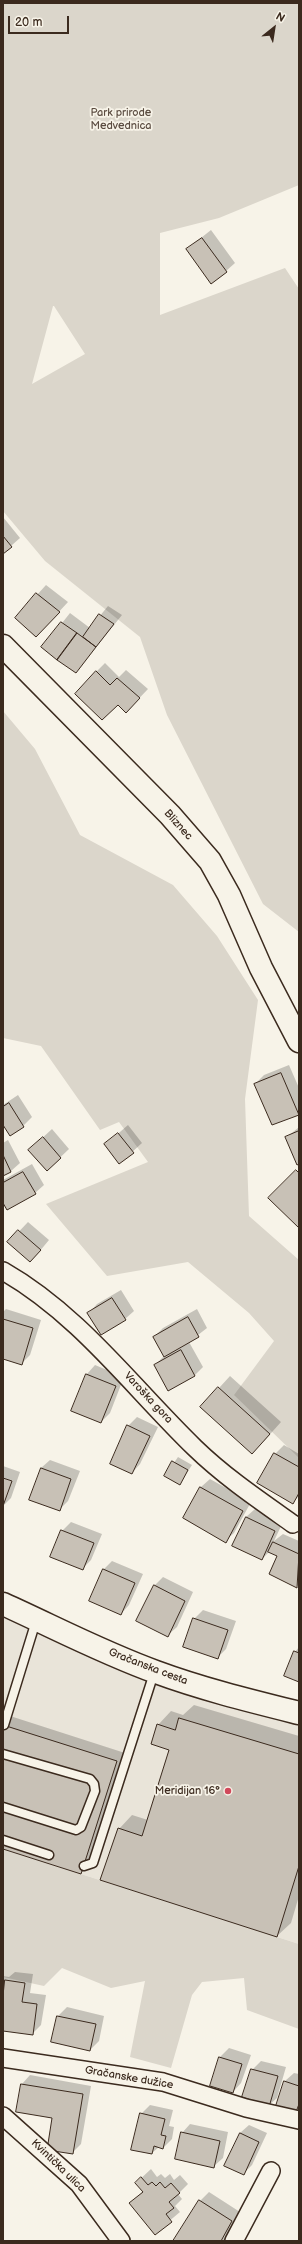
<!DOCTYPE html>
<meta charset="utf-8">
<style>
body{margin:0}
#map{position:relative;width:302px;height:2244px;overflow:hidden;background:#f7f3e8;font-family:"Balsamiq Sans",sans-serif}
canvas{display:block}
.frame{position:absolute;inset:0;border:4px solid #3b2a1e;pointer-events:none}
.north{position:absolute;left:254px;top:8px;width:40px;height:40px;-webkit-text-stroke:3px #f7f3e8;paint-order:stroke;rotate:30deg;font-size:11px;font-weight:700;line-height:16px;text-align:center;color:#3b2a1e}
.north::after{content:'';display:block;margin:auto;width:14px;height:18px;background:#3b2a1e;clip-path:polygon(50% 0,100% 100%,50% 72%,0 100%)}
.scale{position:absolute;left:8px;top:16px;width:61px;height:18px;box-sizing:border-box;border:2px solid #3b2a1e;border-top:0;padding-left:5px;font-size:12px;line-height:14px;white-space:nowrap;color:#3b2a1e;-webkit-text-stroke:3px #f7f3e8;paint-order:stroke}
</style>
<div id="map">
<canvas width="302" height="2244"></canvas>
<div class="frame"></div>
<div class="north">N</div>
<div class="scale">20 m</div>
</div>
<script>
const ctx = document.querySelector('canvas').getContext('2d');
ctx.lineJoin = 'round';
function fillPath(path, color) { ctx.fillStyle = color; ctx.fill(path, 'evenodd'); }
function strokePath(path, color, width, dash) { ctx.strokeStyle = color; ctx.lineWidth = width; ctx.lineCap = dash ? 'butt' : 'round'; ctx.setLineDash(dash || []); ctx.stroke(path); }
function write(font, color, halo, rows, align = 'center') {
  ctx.font = font + ' "Balsamiq Sans",sans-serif'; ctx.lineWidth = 3.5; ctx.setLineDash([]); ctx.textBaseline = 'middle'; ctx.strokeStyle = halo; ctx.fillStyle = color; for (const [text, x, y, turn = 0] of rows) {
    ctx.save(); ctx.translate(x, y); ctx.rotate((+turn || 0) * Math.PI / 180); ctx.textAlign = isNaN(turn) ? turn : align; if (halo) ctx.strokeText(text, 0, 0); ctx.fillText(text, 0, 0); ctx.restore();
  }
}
fillPath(new Path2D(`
 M3,1614L299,1720V1944L3,1849Z`), '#e9e4d9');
fillPath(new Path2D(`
 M3,3H299V185L219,218L160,233V315L285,268L299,289V932L263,904L167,715L140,637L45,561L3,511ZM54,306L85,354L32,384L53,306Z
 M3,711L35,749L80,835L173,885L217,936L258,1000L245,1099L249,1216L299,1260V1458L234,1395L274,1341L249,1313L188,1262L107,1276L46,1204L148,1162L119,1122L100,1130L41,1046L3,1038Z
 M3,1849L299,1944V2029L247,2010L244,1978L202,1982L192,1995L171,2068L130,2057L145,1981L111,1988L62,1968L44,1986L3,1977Z`), '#dbd6cb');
fillPath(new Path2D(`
 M211,230L235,263L226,271L187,249Z
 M3,517L20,538L3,553Z
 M46,585L68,602L45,627L16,618Z
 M108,606L122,615L76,672L43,647L70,613L90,628Z
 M105,663L119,677L126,670L148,689L126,712L96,672Z
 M289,1065L299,1088L298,1114L255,1084L264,1075Z
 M18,1095L32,1117L23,1126L3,1123V1105Z
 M128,1125L142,1143L120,1163L105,1145Z
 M299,1127V1163L286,1138Z
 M52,1129L69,1149L47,1170L39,1141Z
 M8,1140L20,1163L11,1171L3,1175V1143Z
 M32,1164L44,1185L35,1193L3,1201V1180Z
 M28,1222L49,1240L39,1252L9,1242Z
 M121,1290L134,1311L125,1319L89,1313L97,1304Z
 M6,1309L41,1320L30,1355L21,1364L3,1358V1312Z
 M197,1309L207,1328L189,1342L203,1367L195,1375L155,1365L164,1356L154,1337L163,1328Z
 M95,1365L124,1377L110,1413L101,1422L72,1410L87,1374Z
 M230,1376L281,1422L264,1441L219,1388Z
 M137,1417L158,1427L140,1464L132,1473L128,1426Z
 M284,1445L299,1454V1496L292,1503L258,1483L275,1454Z
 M178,1457L192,1465L180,1483L165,1476Z
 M50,1460L80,1471L68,1501L59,1510L41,1468Z
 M3,1466L20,1472L11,1498L3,1506Z
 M210,1479L251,1502L234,1533L225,1541L184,1518L201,1487Z
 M255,1509L283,1522L274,1541L283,1534L299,1541V1584L297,1586L278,1556L269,1552L262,1559L246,1517Z
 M71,1522L102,1534L91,1560L82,1569L62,1531Z
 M112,1561L143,1574L129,1605L121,1614L103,1570Z
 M163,1577L193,1592L177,1627L168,1635L154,1586Z
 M203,1610L236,1621L226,1649L217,1658L194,1619Z
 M299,1647V1681L295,1652Z
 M194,1705L299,1736V1896L291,1923L277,1936L119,1829L132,1815L148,1820L170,1749L158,1725L171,1711L183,1715Z
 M7,1715L125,1753L90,1864L81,1873L3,1848Z
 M15,1972L33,1974L30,1993L46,1995L41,2025L32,2034L3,2030V1976L9,1977Z
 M67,2007L104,2016L99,2041L90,2050L52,2041L58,2016Z
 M229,2048L251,2055L241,2083L233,2092L211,2086L220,2057Z
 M261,2061L286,2067L277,2098L268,2106L252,2070Z
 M294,2073L299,2074V2108L296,2111L285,2081Z
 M30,2075L91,2086L81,2144L72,2153L53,2117L22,2084Z
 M150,2105L173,2110L169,2126L174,2127L172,2139L163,2148L159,2147L152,2153L141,2114Z
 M190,2124L228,2132L223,2158L214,2166L182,2133Z
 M249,2125L267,2133L252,2165L243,2174L240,2133Z
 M151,2169L157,2177L161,2174L165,2178L170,2174L174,2180L180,2175L188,2184L178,2194L182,2199L175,2206L180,2212L155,2233L131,2203L143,2191L136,2183Z
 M209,2192L240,2212L225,2241H174L200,2201Z`), '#0003');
const building = new Path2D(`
 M202,238L227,272L211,284L186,249Z
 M3,536L12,547L3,554Z
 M36,593L60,612L36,637L15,618Z
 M99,614L114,624L96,647L83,637Z
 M61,622L77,633L57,660L41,647Z
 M77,633L96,647L76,673L57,660Z
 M96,671L110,685L117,678L140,698L126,713L118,705L102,720L75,694Z
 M281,1073L299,1115L272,1125L254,1084Z
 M9,1103L24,1127L10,1136L3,1125V1107Z
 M299,1131V1164L297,1165L285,1137Z
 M118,1133L134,1153L119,1164L104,1144Z
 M43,1137L61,1158L47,1171L28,1150Z
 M3,1155L11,1172L3,1176Z
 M296,1170L299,1173V1228L268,1198Z
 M23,1172L36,1194L7,1210L3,1203V1183Z
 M18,1230L41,1250L30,1262L7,1242Z
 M112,1298L126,1320L101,1335L87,1313Z
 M188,1317L199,1337L164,1357L153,1337Z
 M3,1319L33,1328L22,1365L3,1359Z
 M181,1350L195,1376L168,1391L154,1365Z
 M86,1374L116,1386L101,1423L71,1411Z
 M218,1387L270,1434L252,1454L200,1407Z
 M127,1425L150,1436L132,1474L110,1464Z
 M274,1453L299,1467V1493L293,1504L257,1483Z
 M172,1461L188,1470L180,1485L164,1476Z
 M41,1468L71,1479L60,1511L29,1500Z
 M3,1478L12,1481L3,1506Z
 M200,1487L243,1511L226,1543L183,1518Z
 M246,1517L275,1531L262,1560L232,1546Z
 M61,1530L94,1543L83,1570L50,1557Z
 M273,1542L299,1554L297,1588L269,1574L277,1556L268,1552Z
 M103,1569L135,1583L121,1615L89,1601Z
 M154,1585L185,1601L168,1637L136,1621Z
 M193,1618L228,1630L218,1659L183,1647Z
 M294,1651L299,1653V1682L284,1676Z
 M179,1718L299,1754V1866L277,1937L100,1880L118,1828L142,1836L169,1750L151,1744L157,1724L175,1730Z
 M3,1725L117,1761L81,1874L3,1849Z
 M5,1980L25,1983L22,2002L37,2004L33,2035L3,2031V1996Z
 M57,2016L96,2024L90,2051L51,2042Z
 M219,2057L242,2064L233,2093L210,2086Z
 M251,2069L278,2076L269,2107L242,2097Z
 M284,2081L299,2086V2104L296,2112L276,2106Z
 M21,2084L83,2094L73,2154L47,2150L52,2118L16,2112Z
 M140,2113L165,2119L161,2135L166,2136L163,2149L154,2146L152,2154L131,2150Z
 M181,2132L220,2141L214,2168L175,2159Z
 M240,2133L259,2142L244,2175L224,2166Z
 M141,2177L148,2185L152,2182L156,2186L160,2182L165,2188L171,2183L180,2193L169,2202L174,2208L166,2214L172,2222L155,2235L129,2203L143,2192L135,2183Z
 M199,2200L232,2221L221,2241H173Z`);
fillPath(building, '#c8c1b6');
strokePath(building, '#3b2a1e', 1);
const lane = new Path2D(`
 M4,1725L36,1621
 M3,1754L90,1779L94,1784L95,1791L81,1827L76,1830L3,1807
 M3,1840L49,1855
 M84,1866L93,1863L154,1673`);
const street = new Path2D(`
 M3,1271C80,1315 132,1387 195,1448C225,1477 259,1500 293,1524
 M3,2058L163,2082L246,2108L299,2120
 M3,2116L79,2184L121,2241
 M234,2241L271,2171`);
const secondary = new Path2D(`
 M3,646L170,815L210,861L229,895L261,968L299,1041
 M3,1604C54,1627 103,1653 156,1672C202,1689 251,1701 299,1713`);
strokePath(lane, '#3b2a1e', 11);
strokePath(street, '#3b2a1e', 20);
strokePath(secondary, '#3b2a1e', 25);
strokePath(lane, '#f7f3e8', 8);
strokePath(street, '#f7f3e8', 17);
strokePath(secondary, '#f7f3e8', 22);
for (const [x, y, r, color] of [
 [228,1791,4,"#d1495b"]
]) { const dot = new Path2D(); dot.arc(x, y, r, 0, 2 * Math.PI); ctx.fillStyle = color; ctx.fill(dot); strokePath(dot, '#f7f3e8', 1.5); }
write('11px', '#5b4c41', '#f7f3e8', [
 ["Park prirode",121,113],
 ["Medvednica",121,126]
]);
write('11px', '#3b2a1e', '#f7f3e8', [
 ["Bliznec",178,825,48],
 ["Varoška gora",148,1398,47],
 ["Gračanska cesta",148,1667,21],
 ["Gračanske dužice",129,2078,10],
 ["Kvintička ulica",58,2166,44]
]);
write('11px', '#3b2a1e', '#f7f3e8', [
 ["Meridijan 16°",220,1791]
], 'right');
</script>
